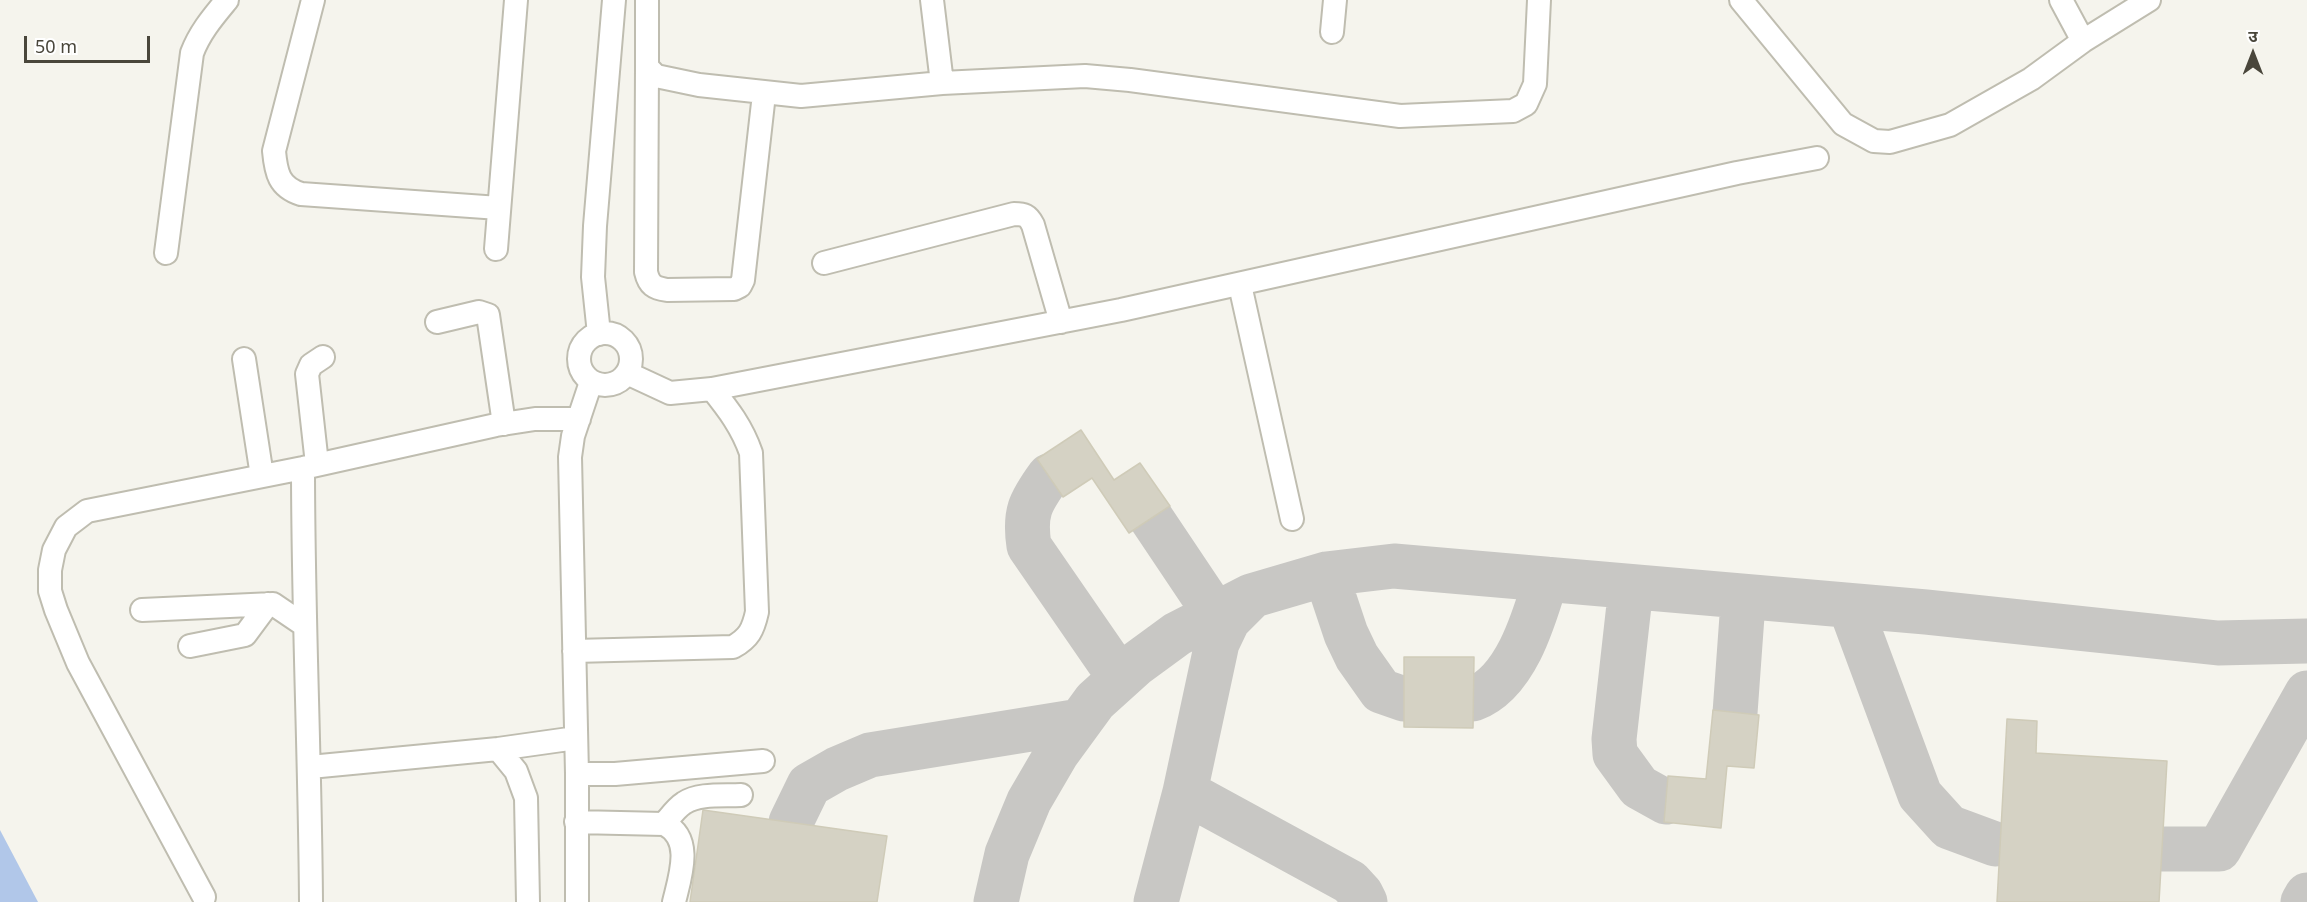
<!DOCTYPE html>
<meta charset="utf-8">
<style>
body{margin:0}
#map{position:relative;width:2307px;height:902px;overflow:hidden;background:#f5f4ed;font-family:"Noto Sans","Noto Sans Devanagari",sans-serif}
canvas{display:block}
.north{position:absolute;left:2223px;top:24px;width:60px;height:60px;-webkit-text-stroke:4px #fff;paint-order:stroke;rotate:0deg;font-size:16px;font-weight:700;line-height:24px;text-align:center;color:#49463b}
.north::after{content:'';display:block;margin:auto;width:21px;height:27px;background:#49463b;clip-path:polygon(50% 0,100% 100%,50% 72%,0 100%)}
.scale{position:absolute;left:24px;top:36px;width:126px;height:27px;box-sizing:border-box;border:3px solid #49463b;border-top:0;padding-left:8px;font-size:18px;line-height:21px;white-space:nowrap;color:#49463b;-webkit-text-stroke:4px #fff;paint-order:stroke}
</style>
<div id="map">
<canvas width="2307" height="902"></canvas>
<div class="north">उ</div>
<div class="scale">50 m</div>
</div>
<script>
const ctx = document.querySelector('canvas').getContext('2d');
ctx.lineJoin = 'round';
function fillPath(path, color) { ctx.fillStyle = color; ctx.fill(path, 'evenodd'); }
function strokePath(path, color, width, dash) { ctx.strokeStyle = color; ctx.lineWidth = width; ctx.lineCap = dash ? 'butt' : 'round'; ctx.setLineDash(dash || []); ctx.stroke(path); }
fillPath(new Path2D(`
 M0,830L38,902H0Z`), '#b1c7e9');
strokePath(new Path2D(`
 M1049,476C1030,502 1024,513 1029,546L1120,678
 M1151,518L1216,615
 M1326,574L1346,634L1357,657L1381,691L1404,699
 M1631,587L1614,739L1615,754L1639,787L1666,802
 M1850,606L1920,795L1949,827L1995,844
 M1473,699C1516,683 1534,619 1546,579
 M1735,713L1743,602
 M1185,792L1350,882L1361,894L1365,902
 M791,822L809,785L837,769L870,755L1080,721
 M2162,849H2219L2307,693
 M996,902L1007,854L1029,801L1057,753L1095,701L1136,664L1177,634L1251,596L1326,574L1394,566L1926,612L2218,643L2307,641
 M1156,902L1185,792L1217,643L1228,620L1249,599
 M2303,902L2307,895`), '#c8c7c4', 45);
const building = new Path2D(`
 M1081,430L1114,480L1140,463L1170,506L1129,533L1092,478L1063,497L1037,459Z
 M1404,657H1474L1473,728L1404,727Z
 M1713,710L1759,715L1754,768L1727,766L1721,828L1664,822L1668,776L1706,779Z
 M2007,719L2037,721L2036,753L2167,761L2159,902H1997Z
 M703,810L887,836L877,902H690Z`);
fillPath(building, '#d5d2c4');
strokePath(building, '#cfcbb8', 1.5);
const minor = new Path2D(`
 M313,0L274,151C276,173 279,187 301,194L499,208
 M647,0V67L656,76L699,85L801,96L942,83L1085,76L1130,80L1400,116L1513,111L1526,104L1535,84L1539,0
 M932,0L942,83
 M1741,0L1843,124L1874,141L1890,142L1950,125L2031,79L2083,41L2149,0
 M2061,0L2083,41
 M1332,32L1335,0
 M647,67L646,272C649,285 654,288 667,290L734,289L740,286L743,280L764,94
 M496,249L516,0
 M166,253L192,53C200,32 213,17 227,0
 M824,263L1014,214C1024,214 1028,215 1033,225L1061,322
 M1240,285L1292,519
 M437,322L479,312L488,315L504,424
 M579 359a26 26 0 1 1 52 0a26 26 0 1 1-52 0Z
 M599,334L593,277L595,226L614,0
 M244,359L262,476
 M627,373L670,393L712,389L1121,310L1737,173L1817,158
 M317,464L307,374L311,365L323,357
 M303,468C303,613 310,757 311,902
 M142,610L273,604L304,625
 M190,646L245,635L268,604
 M574,651L733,647C749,638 753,630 757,612L751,453C742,427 728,409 712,389
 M498,749L516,771L526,798L528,902
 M310,767L498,749L576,738
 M577,774H615L763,761
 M576,822L664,824C694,838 680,877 674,902
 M664,824C670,817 676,808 684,803C699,793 723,796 741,795
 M204,897L78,663L56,610L50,591V570L54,550L66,527L87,511L303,468L496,425L535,419H579
 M577,902V774L570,457L573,436L591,382`);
strokePath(minor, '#bfbdb0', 26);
strokePath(minor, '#fff', 22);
</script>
